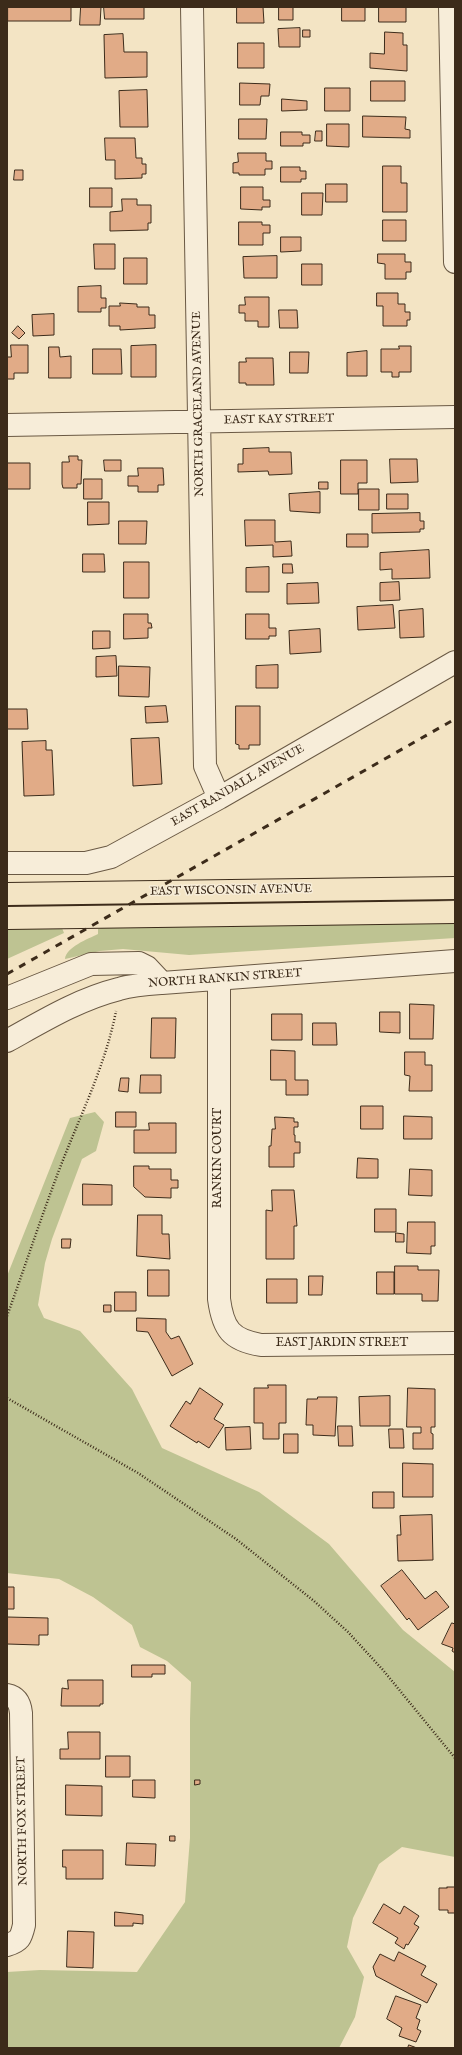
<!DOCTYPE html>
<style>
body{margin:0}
#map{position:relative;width:462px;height:2055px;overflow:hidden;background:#f3e4c4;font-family:"IM FELL English",serif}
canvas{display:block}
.frame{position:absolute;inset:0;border:8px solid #3c2b1a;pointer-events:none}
</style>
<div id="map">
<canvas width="462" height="2055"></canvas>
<div class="frame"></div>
</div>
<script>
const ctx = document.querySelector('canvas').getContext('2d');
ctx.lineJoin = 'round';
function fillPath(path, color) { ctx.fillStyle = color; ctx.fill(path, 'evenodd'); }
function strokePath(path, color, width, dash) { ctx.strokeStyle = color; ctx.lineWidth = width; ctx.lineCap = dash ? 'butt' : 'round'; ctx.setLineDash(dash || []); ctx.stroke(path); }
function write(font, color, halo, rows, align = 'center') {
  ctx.font = font + ' "IM FELL English",serif'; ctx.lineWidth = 3; ctx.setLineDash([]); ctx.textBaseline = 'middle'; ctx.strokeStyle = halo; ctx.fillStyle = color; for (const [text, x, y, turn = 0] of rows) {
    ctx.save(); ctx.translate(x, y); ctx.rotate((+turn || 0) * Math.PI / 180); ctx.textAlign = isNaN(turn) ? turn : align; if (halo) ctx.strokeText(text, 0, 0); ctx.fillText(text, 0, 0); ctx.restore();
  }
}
fillPath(new Path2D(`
 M455,923V938L189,955L123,949L100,951L65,959C66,947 88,939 98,934V929L106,927Z
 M62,928L64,933L7,959V929Z
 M95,1112L104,1122L96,1151L82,1159L52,1239L45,1263L38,1305L44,1318L80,1331L132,1389L162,1448L259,1492L329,1544L403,1630L455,1672V1857L402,1847L379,1864L353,1918L347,1947L364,1977L355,2017L339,2048H7V1972L40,1970L137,1972L185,1902L190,1838V1719L191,1682L167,1661L140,1647L132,1625L93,1597L59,1579L7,1573V1276L70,1118Z`), '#bec392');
const building = new Path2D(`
 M8,7H71V21H8Z
 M81,7H101L100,25H80Z
 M104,7H144V19H105Z
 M237,7H263L264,23H237Z
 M279,7H293V20H279Z
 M342,7H365V21H342Z
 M379,7H406V22H379Z
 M300,28V47H279L278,29Z
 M303,30H310V37H303Z
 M385,32L403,33V45H407V71L370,68V53L384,54Z
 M123,34L124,52H147V77L105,78L104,35Z
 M238,43H264V68H238Z
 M371,81H405V101H371Z
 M240,83L270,84L269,96H261L260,105H240Z
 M325,88H350V111H325Z
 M147,90L148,127H120L119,91Z
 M282,99L307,101V110L282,111Z
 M363,116L406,117L405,129L410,130V138L363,137Z
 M239,119H267L266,139H239Z
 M327,124H349V147L327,146Z
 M316,131H322V141H315Z
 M281,132H302V135H310V143H303V146H281Z
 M105,138H135L136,158H142V164H146V174H142V178L115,179V160H106Z
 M238,153H266V161H272V169H265V175H239V173H233V163L238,162Z
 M383,166H401V183H407V212H383Z
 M281,167H300V171H306V179H301V182H281Z
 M15,170H23V180H14Z
 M326,184H347V202H326Z
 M241,187H263V200H270V207H262V210L241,209Z
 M90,188H112V207H90Z
 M302,193H323L322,215H302Z
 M122,199H137V205H151V223H148V230L110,231V212L122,211Z
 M383,220H406V241H383Z
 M239,222H262V225H270V233H263V245H239Z
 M281,237H301V251L281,252Z
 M94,244H115V269H95Z
 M378,254H405V262H411V272H406V279H385V264L378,263Z
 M277,256V278H244L243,257Z
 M124,258H147V284H124Z
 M302,264H322V285H302Z
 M101,286V298H106V308H101V312H78V287Z
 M377,293H398V304H405V312H410V320H407V326H383V306H377Z
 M245,297H269V327H258V321H245V313H239V305H245Z
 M120,303L137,304V307H149V315H155V328L120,330V326H109V306H120Z
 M279,310H297L298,328H280Z
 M54,314V335L33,336L32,315Z
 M18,326L25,333L19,339L12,333Z
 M11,345H28V373H14V379H7V357H11Z
 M156,345V377H131V346Z
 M399,346H411V372H399V377H392V372H381V349H399Z
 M49,347H59L60,357L71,356V378H49Z
 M93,349H121L122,374H93Z
 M367,351V376H347V353Z
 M290,352H309L308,373H290Z
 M246,358H273L274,385H246V383H239V362H246Z
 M269,448V452H291L292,474L269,475L268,471L238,472V464H243V449Z
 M69,456H78V460H82L81,484H77V488H63L62,484V462H69Z
 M390,459H417L418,482L391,483Z
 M104,460H121V471H105Z
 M341,460H367V483H358V494H341Z
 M7,463H30V489H7Z
 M138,468H163L164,485H158V492H138V486H128V476H138Z
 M84,479H102V499H84Z
 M319,482H328V489H319Z
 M359,489H379V510H359Z
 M320,492V513L290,511L289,494Z
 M387,494H408V509H387Z
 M88,502H109V524L88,525Z
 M420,513V521H424V529H420V532L372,533V514Z
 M245,520H275V542L291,541L292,556L273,557V545L246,546Z
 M119,521H147L146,544H119Z
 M347,534H368V547H347Z
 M429,550L430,578L392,579V569L380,570V553Z
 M83,554H104L105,572H83Z
 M124,562H149V598H124Z
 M283,564H292L293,573H283Z
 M269,567V592H246V568Z
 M399,582L400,600L380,601V583Z
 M318,583L319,603L287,604V584Z
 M393,605L395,628L358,630L357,607Z
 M423,609L424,637L400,638L399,611Z
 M124,614H148V623H151L152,628H148V638L124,639Z
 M246,614H269V628H276V636H269V639H246Z
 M320,629L321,652L290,654L289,631Z
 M93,631H110V648L93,649Z
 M116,656L117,676L96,677V657Z
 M278,665V688H256V666Z
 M119,666L150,667L149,697L119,696Z
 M166,706L168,722L146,723L145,707Z
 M236,706H260V745H249V749H239V745L236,744Z
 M7,709H27L28,729H7Z
 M159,738L162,784L133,786L131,739Z
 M46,741V750H52L54,795L24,796L22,742Z
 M410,1004L434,1005L433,1039H410Z
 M380,1012H400V1033L380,1032Z
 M272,1014H302V1040H272Z
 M152,1018H176L175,1058H151Z
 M313,1023H336L337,1045H313Z
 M271,1050L295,1051V1080H308V1095H286V1080H271Z
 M405,1052H425V1065H432V1091H409L410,1076L405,1075Z
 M141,1075H161V1093H140Z
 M121,1078H129L128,1092L119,1091Z
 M361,1106H383V1129H361Z
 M116,1112H136V1127H116Z
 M404,1116L432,1117V1139H404Z
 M275,1117L294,1118V1122H298V1127H294V1135H295V1142H300V1153H294V1167H269V1146H271L272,1129H275Z
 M149,1123H176V1153H134V1130H149Z
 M358,1158L378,1159V1178H357Z
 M134,1166H149V1169H171V1180H178V1188H171V1198L145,1197L134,1187Z
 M410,1169L432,1170V1196L409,1195Z
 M83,1184L112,1185V1205H83Z
 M272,1190H294L297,1226H294V1259H266V1210L272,1211Z
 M375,1209H396V1232H375Z
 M138,1215H162V1234H169L170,1259L137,1256Z
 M408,1222H435V1246H431V1254L407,1253Z
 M396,1233L404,1234V1242H396Z
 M62,1239H71L70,1248H62Z
 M395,1266H418V1270H439L438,1301H422V1294H395Z
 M148,1270H169V1296H148Z
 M377,1272H394V1294H377Z
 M309,1276H323L322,1295H309Z
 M267,1279H297V1303H267Z
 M115,1292H136V1311H115Z
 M104,1305H111V1312H104Z
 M137,1318L166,1319V1332L171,1339L179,1336L193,1364L172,1376L148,1332L137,1331Z
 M268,1385H286V1423H279V1439H263V1423H254V1388H268Z
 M200,1388L223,1404L214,1419L224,1425L209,1448L198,1441L197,1443L170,1426L186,1401L190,1404Z
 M408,1388L435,1389V1427H431V1433L433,1434V1449H413V1433H421V1427H407Z
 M390,1396V1426H360L359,1397Z
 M318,1397H337L335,1436L313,1435V1425H306L307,1399H317Z
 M338,1426H352L353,1446H339Z
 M250,1427L251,1449L226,1450L225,1428Z
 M389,1429H403L404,1448H390Z
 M284,1434H298V1453H284Z
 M403,1463L433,1464V1497H403Z
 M373,1492H394V1508H373Z
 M432,1515L433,1560L398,1561L397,1535H401L400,1516Z
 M402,1570L425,1599L436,1591L449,1607L418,1630L409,1618L407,1620L381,1586Z
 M7,1587H14V1609H7Z
 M7,1617L48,1618V1635H39V1645L7,1644Z
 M452,1623L455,1624V1653L452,1651L453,1648L442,1644Z
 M132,1665H165V1674H152V1677H132Z
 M68,1680H103V1704H100V1706H61L62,1688L68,1689Z
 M68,1732H100V1759H60V1749H68Z
 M106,1756H130V1777H106Z
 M133,1780H155V1798L133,1797Z
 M195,1780H200V1784L195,1785Z
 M66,1785L102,1786V1816L66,1815Z
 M170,1836H175V1841H170Z
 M127,1843L156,1844L155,1866L126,1865Z
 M63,1850H103V1879H66V1867H63Z
 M447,1887H455V1913H448V1910H439V1888H447Z
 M384,1904L400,1914L404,1906L419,1916L414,1924L419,1927L408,1945L406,1944L404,1949L395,1943L398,1938L373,1923Z
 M115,1912L143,1915V1924L133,1923V1926H115Z
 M68,1931L94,1932L93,1968L67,1967Z
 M399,1952L426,1966L421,1975L437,1984L427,2003L376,1976L373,1967L380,1954L394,1961Z
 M396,1996L421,2005L416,2018L420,2020L417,2029L421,2031L416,2042L399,2036L402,2028L387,2019Z
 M409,2045L417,2048H408Z`);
fillPath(building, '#e1ab87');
strokePath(building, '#3c2b1a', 1);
const minor = new Path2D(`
 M192,7L205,766L219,798
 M450,7L455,262
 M7,425L455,417
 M7,863H86L111,857L219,798L455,662
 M219,979V1299C223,1329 231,1340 261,1345L455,1343
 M7,998L91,964L139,963L147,967L162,983
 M7,1041C43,1021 79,999 119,989C133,985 148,984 162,983L455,961
 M7,1695C17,1697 20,1703 21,1713L24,1925C21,1938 20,1941 7,1945`);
const major = new Path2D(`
 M7,894L455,888
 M7,918L455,912`);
strokePath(minor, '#6a5944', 24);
strokePath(major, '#3c2b1a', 24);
strokePath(new Path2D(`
 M7,1316C26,1264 43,1211 63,1160C82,1112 106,1063 116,1011
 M7,1398L138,1473L236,1539L314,1601L348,1632L383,1670L455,1758`), '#3c2b1a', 2.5, [1, 2]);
strokePath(minor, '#f7edd9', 22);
strokePath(major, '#f3e4c4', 22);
strokePath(new Path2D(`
 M7,974L455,719`), '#3c2b1a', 3, [7, 7]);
write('12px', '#3c2b1a', '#f7edd9', [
 ["NORTH GRACELAND AVENUE",199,404,-91],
 ["EAST KAY STREET",279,420,-1],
 ["EAST RANDALL AVENUE",238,786,-30],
 ["EAST WISCONSIN AVENUE",231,891,-1],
 ["NORTH RANKIN STREET",225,979,-4],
 ["RANKIN COURT",219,1158,-90],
 ["EAST JARDIN STREET",342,1344],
 ["NORTH FOX STREET",23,1821,-91]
]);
</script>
